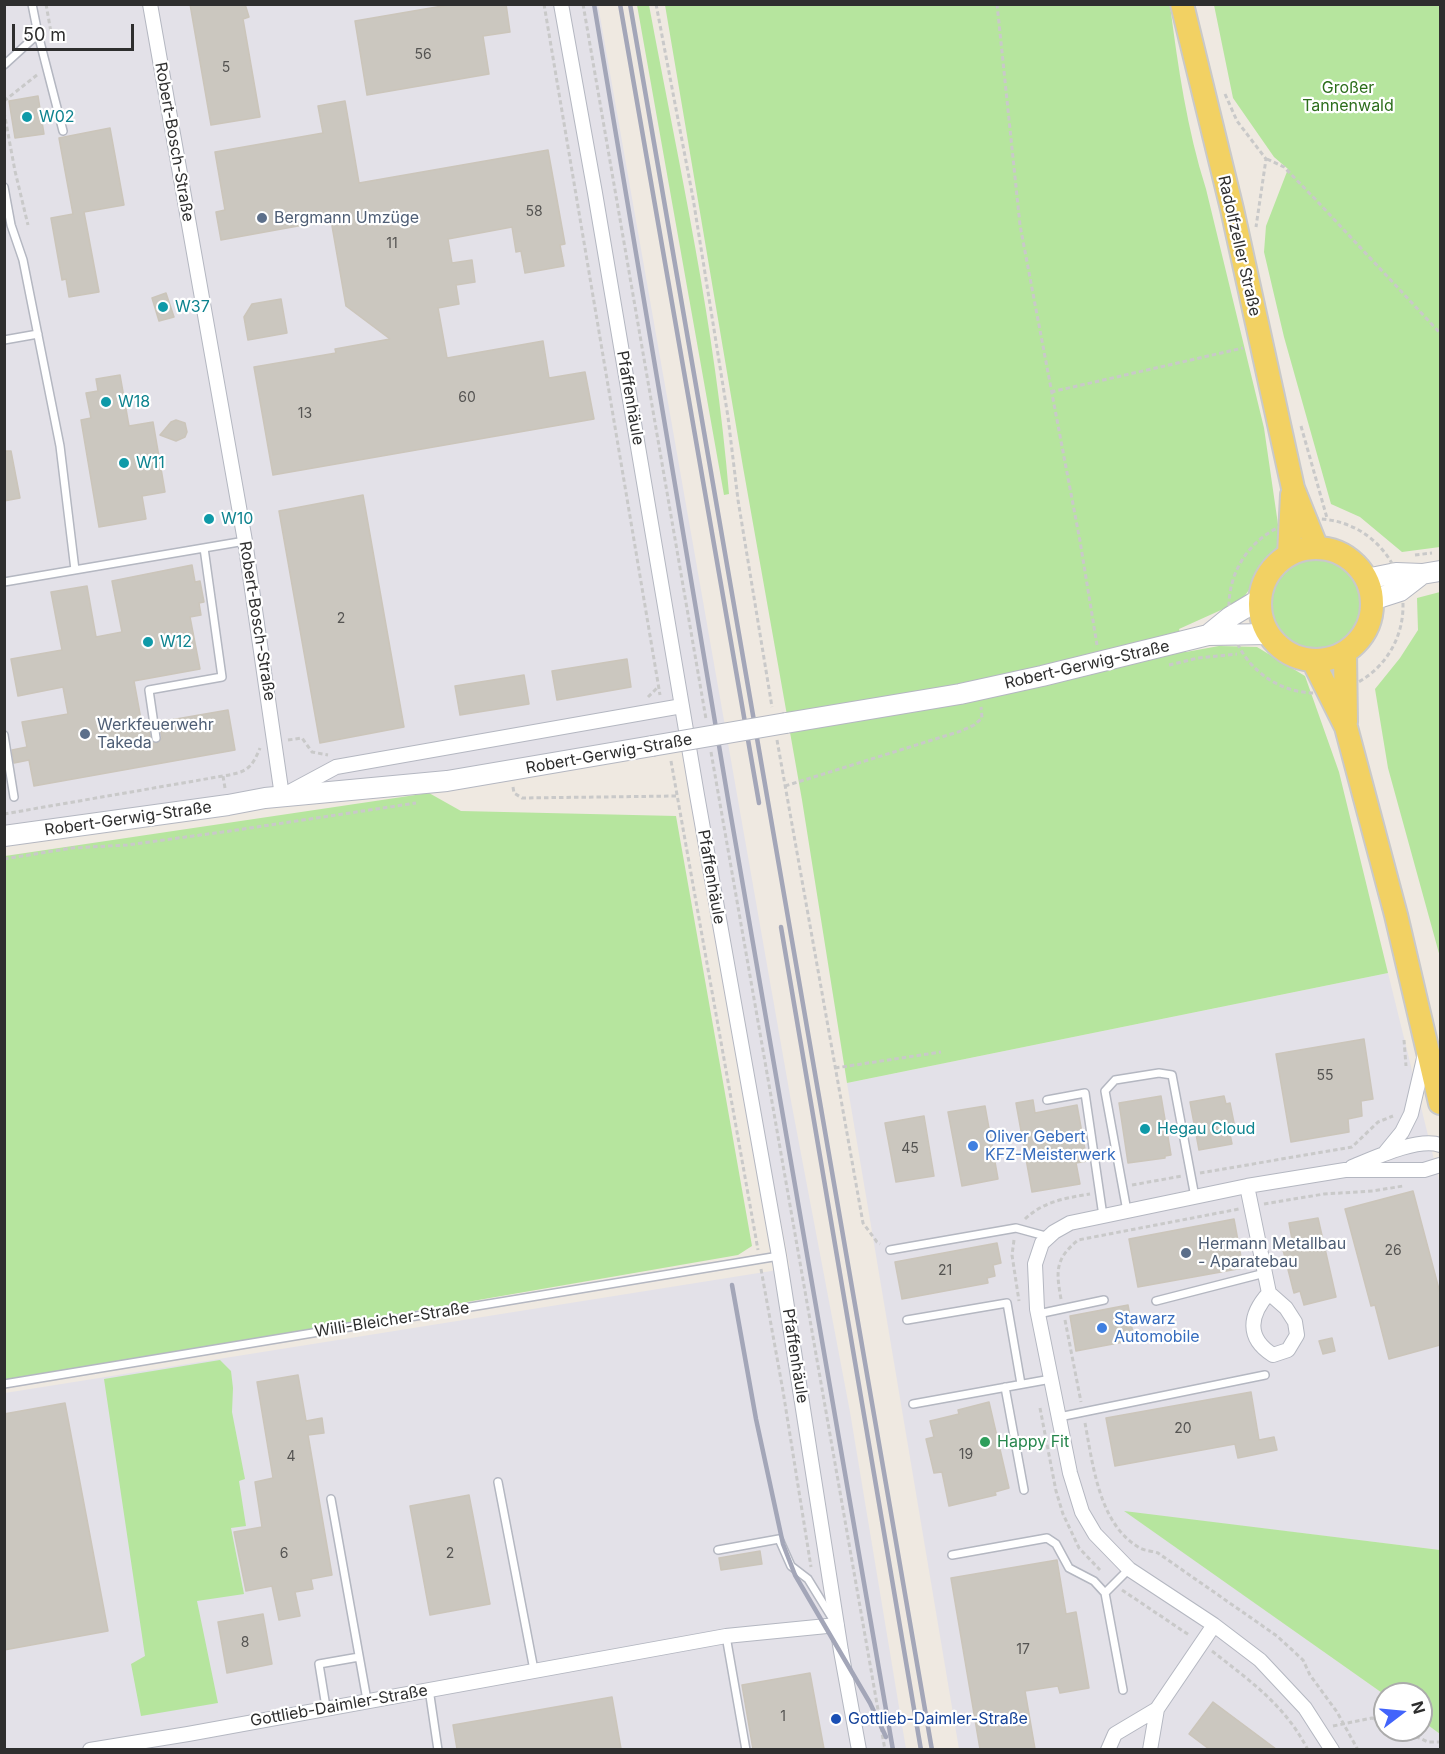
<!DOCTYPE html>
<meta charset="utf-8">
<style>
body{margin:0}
#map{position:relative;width:1445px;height:1754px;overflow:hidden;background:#efe9e1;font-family:Inter,sans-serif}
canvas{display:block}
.frame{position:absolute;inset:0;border:6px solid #2e2e2e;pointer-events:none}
.north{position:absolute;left:1373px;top:1682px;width:60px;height:60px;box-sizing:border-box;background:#fff;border:2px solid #ababab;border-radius:50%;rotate:74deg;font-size:16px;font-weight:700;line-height:24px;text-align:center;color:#2e2e2e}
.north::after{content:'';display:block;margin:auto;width:21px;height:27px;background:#4264fb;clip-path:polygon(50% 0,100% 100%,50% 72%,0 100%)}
.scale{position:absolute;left:12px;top:24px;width:122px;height:27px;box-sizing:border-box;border:3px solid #2e2e2e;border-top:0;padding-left:8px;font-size:18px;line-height:21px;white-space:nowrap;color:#2e2e2e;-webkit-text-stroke:4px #fff;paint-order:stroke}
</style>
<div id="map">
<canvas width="1445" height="1754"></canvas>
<div class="frame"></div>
<div class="north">N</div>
<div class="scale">50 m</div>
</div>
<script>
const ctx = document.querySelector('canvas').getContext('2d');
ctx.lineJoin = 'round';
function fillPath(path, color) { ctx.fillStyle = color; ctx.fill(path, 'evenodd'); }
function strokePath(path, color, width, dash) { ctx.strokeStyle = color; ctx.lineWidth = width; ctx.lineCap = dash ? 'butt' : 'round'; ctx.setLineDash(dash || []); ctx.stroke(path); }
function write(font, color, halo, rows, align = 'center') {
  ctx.font = font + ' Inter,sans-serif'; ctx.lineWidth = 4.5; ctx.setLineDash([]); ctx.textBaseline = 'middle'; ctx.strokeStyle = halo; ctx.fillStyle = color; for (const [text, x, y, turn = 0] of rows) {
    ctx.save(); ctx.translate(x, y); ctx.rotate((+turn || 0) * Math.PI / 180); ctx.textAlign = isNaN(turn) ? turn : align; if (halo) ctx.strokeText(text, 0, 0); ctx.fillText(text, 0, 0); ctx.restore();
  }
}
fillPath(new Path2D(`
 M5,5H598L791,1101L850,1412L906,1749H5V1393L790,1268L686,731L447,781L5,842Z
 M1388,973L1440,1184V1550L1126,1512L1385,1695V1730H1421V1720L1440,1734V1749H959L847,1083Z`), '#e3e1e8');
fillPath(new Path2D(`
 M637,5H649C679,166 716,329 729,494L724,495Z
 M665,5H1170C1178,67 1187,129 1206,189L1264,428L1281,545L1241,601L1179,629L1186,652L1219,646L1257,647L1305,676L1339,772L1388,973L847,1083L802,800L743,467Z
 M1214,5H1440V547L1402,552L1360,517L1331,504L1284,337L1264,252L1266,226L1288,169L1274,157L1233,98Z
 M1263 604a50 50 0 1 1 100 0a50 50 0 1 1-100 0Z
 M1440,592V957L1388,768L1375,689L1400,658L1418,630L1417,598Z
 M429,793L461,811L676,816L752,1246L738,1255L5,1382V856Z
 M220,1360L231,1371L233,1388L232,1412L245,1479L239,1481L246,1526L231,1528L244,1594L197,1601L218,1703L141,1716L131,1664L145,1656L104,1379Z
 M1124,1511L1440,1550V1734L1421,1720V1694L1385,1695Z`), '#b6e59e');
const building = new Path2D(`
 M190,4H245L249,17L243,19L260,117L211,125Z
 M454,4H506L510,32L483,36L489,74L367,95L355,21Z
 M38,96L44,134L15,138L9,101Z
 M345,101L359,183L548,150L565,244L560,245L564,266L525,273L521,251L516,252L512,227L448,239L452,263L472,260L475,282L456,285L459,304L438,308L447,358L543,341L549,378L585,372L594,419L273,475L254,367L336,353L335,349L390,339L346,306L331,220L221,240L216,212L225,210L215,152L323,133L318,106Z
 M110,128L124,205L84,212L99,292L69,297L66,279L62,280L51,218L73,214L59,138Z
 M166,293L174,317L159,321L152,298Z
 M281,299L287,333L248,340L244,317L252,304Z
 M120,375L129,426L153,422L165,492L142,496L146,519L99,527L81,420L91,418L86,393L98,391L96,379Z
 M176,420L185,423L187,432L185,437L176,441L160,435L171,422Z
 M4,451H11L20,498L4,501Z
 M363,495L404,727L320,743L279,511Z
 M192,565L195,582L200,581L204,602L199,603L201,615L190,617L200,669L134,681L142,725L148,724L151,741L157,743L162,738L159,722L228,710L235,750L34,786L29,760L14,763L12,750L27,747L22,722L68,714L63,687L18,696L11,659L62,650L51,592L87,586L96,637L122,632L112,581Z
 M627,659L631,687L557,700L552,671Z
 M524,675L529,704L460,715L455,686Z
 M1364,1039L1373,1099L1361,1101L1362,1116L1348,1119L1349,1132L1291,1142L1276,1054Z
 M1161,1096L1171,1155L1165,1156V1158L1128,1163L1119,1103Z
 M1224,1096L1226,1104L1230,1103L1235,1128L1229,1129L1232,1144L1199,1150L1190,1102Z
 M1033,1100L1035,1113L1077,1105L1087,1161L1076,1163L1080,1184L1032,1192L1016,1103Z
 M985,1106L998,1179L962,1186L948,1112Z
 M924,1116L934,1176L896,1182L885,1123Z
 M1413,1191L1440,1293V1345L1389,1359L1375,1305L1371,1306L1345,1209Z
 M1318,1218L1336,1297L1304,1305L1300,1291L1294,1293L1281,1242L1292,1239L1289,1223Z
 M1234,1219L1243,1268L1138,1287L1129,1239Z
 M997,1243L1001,1263L993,1265L995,1276L987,1278L988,1283L902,1299L895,1262Z
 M1128,1305L1134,1340L1076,1351L1070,1316Z
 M1332,1338L1335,1351L1323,1354L1319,1341Z
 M298,1375L306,1421L322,1418L324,1433L308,1435L332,1575L311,1579L313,1589L295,1592L300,1616L279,1620L272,1586L246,1591L234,1532L262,1527L255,1482L273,1478L257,1382Z
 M1251,1392L1259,1440L1274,1437L1277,1450L1238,1458L1235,1444L1115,1466L1106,1418Z
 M989,1402L1009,1488L995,1492L996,1495L949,1506L942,1472L934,1473L926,1439L934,1437L930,1421L959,1414L958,1410Z
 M65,1403L108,1631L4,1650V1414Z
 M469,1495L490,1604L430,1615L410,1506Z
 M760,1551L762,1564L721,1570L719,1558Z
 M1057,1560L1066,1614L1076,1612L1089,1688L1060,1693L1058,1686L1025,1691L1035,1749H980L951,1578Z
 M263,1614L272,1664L227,1673L218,1622Z
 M810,1673L824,1749H753L742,1685Z
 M612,1697L621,1749H457L453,1725Z
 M1213,1702L1276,1749H1209L1189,1734Z`);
fillPath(building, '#cbc7bf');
strokePath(building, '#cbc5ba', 1.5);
const lane = new Path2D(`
 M38,34L63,131
 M4,65L38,34L32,4
 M4,187L11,225L23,260L60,446L75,570
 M4,340L38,334
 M4,582L245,541
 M4,735L14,797
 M156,738L149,690L222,677L204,548
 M1047,1100L1085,1093L1103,1216
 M1127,1211L1105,1091L1115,1080L1159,1073L1172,1075L1195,1197
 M890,1250L1016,1228L1049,1237
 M1156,1301L1265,1273
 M1038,1314L1104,1300
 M907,1320L1007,1303L1021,1384
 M4,1384L779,1256
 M1005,1387L1024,1490
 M913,1404L1051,1379
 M1059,1417L1265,1375
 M498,1482L534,1670
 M331,1499L367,1700
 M718,1550L779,1539L791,1566L808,1579L832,1618
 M952,1555L1047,1538L1056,1544L1069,1568L1094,1581L1105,1593
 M726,1636L746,1750
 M429,1689L438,1750
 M1123,1690L1105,1593L1129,1569
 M326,1707L319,1664L359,1657`);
const street = new Path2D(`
 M150,4L245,541L282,796L336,767L682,706
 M561,4L595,193L697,795L779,1256L841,1651L859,1750
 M1384,1154L1402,1132L1411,1114L1425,1054
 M1352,1167C1374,1158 1419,1137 1440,1145
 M1247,1186L1269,1293L1286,1308L1295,1322L1297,1335L1288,1350L1273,1355C1246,1338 1249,1315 1269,1293
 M90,1750L188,1734L726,1636L837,1625
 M1108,1750L1115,1734L1157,1709
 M1150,1750L1157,1709L1214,1625
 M1332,1750L1305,1708L1260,1660L1214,1625L1129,1569L1095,1534L1082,1512L1070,1473L1037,1309L1035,1264L1042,1243L1054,1232L1070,1223L1247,1186L1345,1170H1424L1440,1165`);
const secondary = new Path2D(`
 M1366,579L1396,573L1422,574L1440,571
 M1372,600L1400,591L1422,574
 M1208,635L1230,617L1260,599
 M786,723L960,694L1042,676L1208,635L1268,634
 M4,836L228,805L265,798L447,781L652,746`);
const primary = new Path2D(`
 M1182,4L1232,209L1293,488L1317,548
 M1260 604a56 56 0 1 1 112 0a56 56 0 1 1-112 0Z
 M1289,555L1292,495
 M1345,653L1346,722
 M1313,661L1346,727L1396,915L1440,1103`);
strokePath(lane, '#b4b7c1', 10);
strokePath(street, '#b4b7c1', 16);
strokePath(secondary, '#b4b7c1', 22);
strokePath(primary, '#c9c9c9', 26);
strokePath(new Path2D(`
 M46,4L52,38
 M544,4L660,695
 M583,4L706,719
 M656,4L693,198L728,417L738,500L772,707
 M997,4L1020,225L1080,541L1097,645
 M1225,94L1237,121L1266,159L1256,227
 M4,101L37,75
 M4,112L15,171L28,225
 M1267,159L1284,167L1317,201L1440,333
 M1051,392L1243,348
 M1301,426L1327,518
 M1229 606a87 87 0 1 1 174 0a87 87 0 1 1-174 0Z
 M1415,555L1432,553
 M1169,665L1198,658L1237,654
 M648,697L658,687
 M288,740L302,738L312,752L328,755
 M777,740L863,1223L877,1242L880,1244
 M711,752L885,1750
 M671,761L758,1250
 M785,786L961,731L974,725L982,718L981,707
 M513,787L514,793L522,798L677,796
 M225,788L223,776C246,772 251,770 260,748
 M4,814L223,776
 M4,859L72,848L127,845L230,831L416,803
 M1404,1040L1406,1066
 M835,1068L941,1052
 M1200,1173L1352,1147L1378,1122L1393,1116
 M1132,1185L1182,1176
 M1264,1204L1324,1194L1373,1191L1403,1186
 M1025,1219C1044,1201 1066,1198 1090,1194
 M1014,1240L1012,1255L1019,1301
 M761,1269L783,1391L811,1567
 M1061,1299C1056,1271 1055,1259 1078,1240L1239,1209
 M1065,1320L1081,1402
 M1040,1408L1056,1491L1063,1514L1079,1548L1100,1570
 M1085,1423C1093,1465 1099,1525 1140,1548C1145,1551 1153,1551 1158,1553L1277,1636L1303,1660L1310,1675L1337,1712L1358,1750
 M1122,1590L1189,1635
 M1212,1651C1250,1681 1285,1705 1308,1750
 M1333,1726L1372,1718L1385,1723
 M1402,1730L1428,1742H1440`), '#c9c9c9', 3, [4.5, 3]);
strokePath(lane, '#fff', 7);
strokePath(street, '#fff', 14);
strokePath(secondary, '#fff', 20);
strokePath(primary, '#f2d163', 22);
strokePath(new Path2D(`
 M594,4L729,805L893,1750
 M620,4L759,803
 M630,4L932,1750
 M781,927L921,1750
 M732,1285L756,1419L783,1544L795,1575L870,1703L886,1737`), '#a3a6b8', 4.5);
const secondaryBridge = new Path2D(`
 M652,746L786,723`);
strokePath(secondaryBridge, '#b4b7c1', 22, []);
strokePath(secondaryBridge, '#fff', 20);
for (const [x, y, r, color] of [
 [27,117,6,"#0f9aa8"],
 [262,218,6,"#5c6f8a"],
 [163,307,6,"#0f9aa8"],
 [106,402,6,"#0f9aa8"],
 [124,463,6,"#0f9aa8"],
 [209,519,6,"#0f9aa8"],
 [148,642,6,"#0f9aa8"],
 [85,734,6,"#5c6f8a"],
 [1145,1129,6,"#0f9aa8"],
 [973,1146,6,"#3f7fe0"],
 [1186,1253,6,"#5c6f8a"],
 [1102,1328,6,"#3f7fe0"],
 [985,1442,6,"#2e9e5b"],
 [836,1719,6,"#1a4fb4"]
]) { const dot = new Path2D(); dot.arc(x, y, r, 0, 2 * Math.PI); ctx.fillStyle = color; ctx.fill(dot); strokePath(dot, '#fff', 2); }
write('14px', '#555452', null, [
 ["56",423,55],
 ["5",226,68],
 ["58",534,212],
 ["11",392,244],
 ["60",467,398],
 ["13",305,414],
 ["2",341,619],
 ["55",1325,1076],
 ["45",910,1149],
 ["26",1393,1251],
 ["21",945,1271],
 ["20",1183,1429],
 ["19",966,1455],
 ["4",291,1457],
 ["6",284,1554],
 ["2",450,1554],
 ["8",245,1643],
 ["17",1023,1650],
 ["1",783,1717]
]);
write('16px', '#2c6e1b', '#fff', [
 ["Großer",1348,88],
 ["Tannenwald",1348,106]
]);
write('16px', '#0d838f', '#fff', [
 ["W02",39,117],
 ["W37",175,307],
 ["W18",118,402],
 ["W11",136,463],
 ["W10",221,519],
 ["W12",160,642],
 ["Hegau Cloud",1157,1129]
], 'left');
write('16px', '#2e2e2e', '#fff', [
 ["Robert-Bosch-Straße",174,142,80],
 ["Radolfzeller Straße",1239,246,77],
 ["Pfaffenhäule",630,398,80],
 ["Robert-Bosch-Straße",257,621,81],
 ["Robert-Gerwig-Straße",1087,665,-13],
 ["Robert-Gerwig-Straße",609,754,-10],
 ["Robert-Gerwig-Straße",128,819,-8],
 ["Pfaffenhäule",711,877,80],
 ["Willi-Bleicher-Straße",392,1320,-9],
 ["Pfaffenhäule",795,1356,81],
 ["Gottlieb-Daimler-Straße",339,1706,-10]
]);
write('16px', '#4e5e75', '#fff', [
 ["Bergmann Umzüge",274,218],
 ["Werkfeuerwehr",97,725],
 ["Takeda",97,743],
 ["Hermann Metallbau",1198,1244],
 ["- Aparatebau",1198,1262]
], 'left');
write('16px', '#366cbe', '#fff', [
 ["Oliver Gebert",985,1137],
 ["KFZ-Meisterwerk",985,1155],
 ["Stawarz",1114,1319],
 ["Automobile",1114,1337]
], 'left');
write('16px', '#27864d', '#fff', [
 ["Happy Fit",997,1442]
], 'left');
write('16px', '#164399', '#fff', [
 ["Gottlieb-Daimler-Straße",848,1719]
], 'left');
</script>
